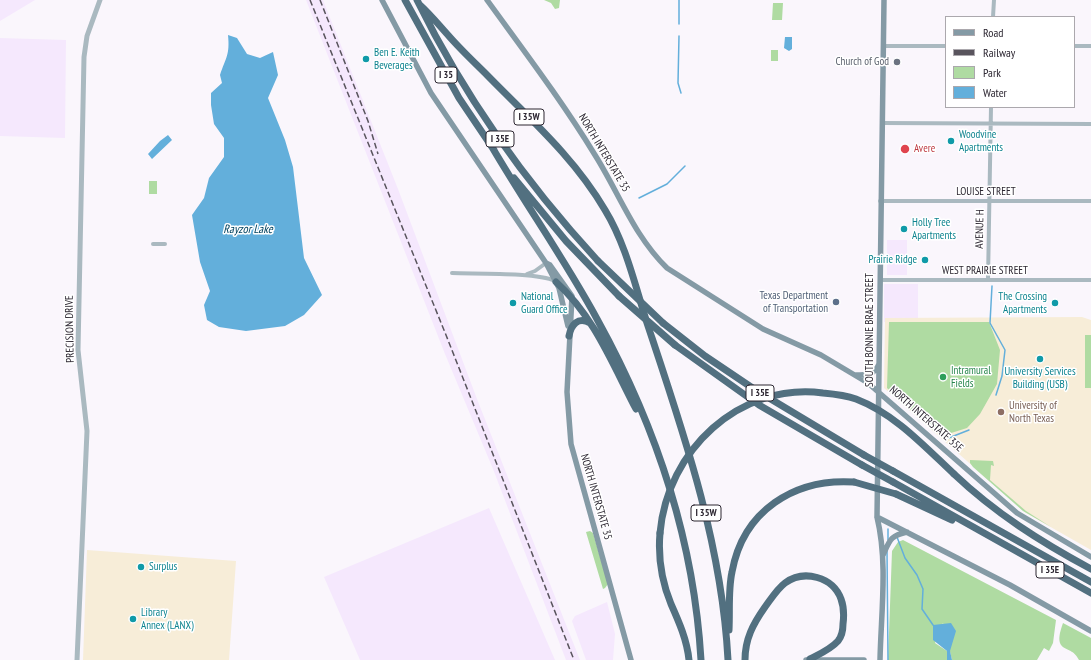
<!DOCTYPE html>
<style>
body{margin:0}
#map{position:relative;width:1091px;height:660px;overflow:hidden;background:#faf6fc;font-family:"PT Sans Narrow",sans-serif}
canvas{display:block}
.legend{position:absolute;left:945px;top:16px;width:130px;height:92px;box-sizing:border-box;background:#fff;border:1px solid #aba8ad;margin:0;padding:5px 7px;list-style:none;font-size:12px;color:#2c2631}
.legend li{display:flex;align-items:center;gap:8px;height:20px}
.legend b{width:20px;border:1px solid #aba8ad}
</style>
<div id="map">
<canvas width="1091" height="660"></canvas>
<ul class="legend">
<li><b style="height:5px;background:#849aa5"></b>Road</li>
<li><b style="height:5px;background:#59545d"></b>Railway</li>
<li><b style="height:11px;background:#afdba2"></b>Park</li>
<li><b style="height:11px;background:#63afdb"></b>Water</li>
</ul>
</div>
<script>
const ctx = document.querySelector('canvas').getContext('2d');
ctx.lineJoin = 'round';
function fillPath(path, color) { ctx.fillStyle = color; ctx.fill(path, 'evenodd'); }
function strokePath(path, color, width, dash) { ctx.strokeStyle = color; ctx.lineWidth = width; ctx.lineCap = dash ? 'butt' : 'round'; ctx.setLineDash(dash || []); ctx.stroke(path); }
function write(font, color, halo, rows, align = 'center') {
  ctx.font = font + ' "PT Sans Narrow",sans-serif'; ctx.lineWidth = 3; ctx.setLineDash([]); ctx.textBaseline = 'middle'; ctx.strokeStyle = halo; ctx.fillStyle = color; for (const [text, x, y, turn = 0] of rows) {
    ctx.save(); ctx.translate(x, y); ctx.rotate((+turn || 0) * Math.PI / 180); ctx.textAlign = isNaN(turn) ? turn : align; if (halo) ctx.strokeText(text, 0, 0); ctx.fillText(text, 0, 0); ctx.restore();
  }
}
fillPath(new Path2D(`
 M0,0H35L0,21Z
 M306,0H323L398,189L477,399L580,660H566L493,469L445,354Z
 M0,38L66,40L65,138L0,136Z
 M887,240H907V275H887Z
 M884,284H918V322H884Z
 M489,508L555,660H360L324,577Z
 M607,602L615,634L613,660H586L572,621L575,616Z`), '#f5e8fd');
fillPath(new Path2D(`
 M1082,317L1091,320V550L1026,513L884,388L885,318Z
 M87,550L236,561L229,660H83Z`), '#f7edd8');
fillPath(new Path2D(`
 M544,0H560L559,8L555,9L551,3Z
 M773,3H783L782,20H772Z
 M771,50H778V61H771Z
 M149,181H157V194H149Z
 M889,322H989L1000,350L997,384L980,414L967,428L948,434L935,432L887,388Z
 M1085,335H1091V388H1085Z
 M970,460L993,461L994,466L991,465L990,480L1026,511L1051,527L1023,511L973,467L970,463Z
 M590,531L593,533L608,584L605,588L603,589L586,532Z
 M903,540L1056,620L1053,643L1049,651L1044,648L1037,660H952L943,623L935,643L947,651V660H888L892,551L898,542Z
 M1063,623L1091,638V660H1079C1072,643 1051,656 1063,623Z`), '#afdba2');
fillPath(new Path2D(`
 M228,35L237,38L247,54L260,58L273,52L278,75L268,98L285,140L293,167L304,258L322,295L304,315L285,326L246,331L219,327L207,320L204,305L210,291L200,262L192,215L204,198L209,178L224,157V138L214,124L211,105V93L222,83L220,75C226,57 230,55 228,35Z
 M785,37H792V49L789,51L784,48Z
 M168,135L172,140L152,159L148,154L160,141Z
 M951,623L956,631L950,651L952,660H947V651L933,640V625Z`), '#63afdb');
strokePath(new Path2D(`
 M679,0V24
 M679,36L678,83L681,93
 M639,198L667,184L685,166
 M992,286L990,323L1005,350L1002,376L996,395
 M946,439L969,430
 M897,537L905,558L917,575L923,589L922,609L933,625
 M888,540V529
 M887,551L888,660`), '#63afdb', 1.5);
strokePath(new Path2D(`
 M993,17L994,0
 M883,46H946
 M1074,46H1091
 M882,123L1091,124
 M880,201H1091
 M153,244H165
 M452,273C474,274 537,272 555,281
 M527,274L535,271L546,263
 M880,280H1091
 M988,280L991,107`), '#aab9c0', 4);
strokePath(new Path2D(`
 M77,660L87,431L78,350L84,57L87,36L100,0`), '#aab9c0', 5);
strokePath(new Path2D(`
 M382,0L431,93L546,263L559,288L568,326
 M487,0C524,51 562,101 595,155C619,193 634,236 667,268L763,329L821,355L868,383L1017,513L1091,557
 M546,263L550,265L572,296L567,392L571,444L631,660
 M855,375C866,375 875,375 879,364
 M877,517L1010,585L1091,631
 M883,555C890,540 890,536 907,532
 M806,660H864
 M880,660C881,613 888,562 877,517L884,0`), '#849aa5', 5.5);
strokePath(new Path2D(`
 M405,0L459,98L494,150
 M417,0C464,96 526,183 598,261
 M420,5C430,14 438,24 448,35C460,49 474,62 487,75C529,118 574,157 605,210C627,246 636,290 649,329C685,437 722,545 728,660
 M492,147C526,205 565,260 597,319C655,424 694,540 701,660
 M514,178L566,241L619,296
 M556,282C594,316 613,365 636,409
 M663,323L705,356L754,389L864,455
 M569,336C571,325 578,316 590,323
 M675,345L759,405L862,465
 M893,471L1091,582
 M954,474C995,513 1041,542 1091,569
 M893,482L1091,593
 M896,494L952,520
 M660,533C658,556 662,582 671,604C679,622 687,640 689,660
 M729,630C730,611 728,590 732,572C743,511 794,478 854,482
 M745,660C745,639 753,624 765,607C771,599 777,589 785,583C804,569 833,577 841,599C844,607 844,616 843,624C843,629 842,636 838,641C831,649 820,654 810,659`), '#527080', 7);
strokePath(new Path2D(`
 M310,0L446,335L574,660
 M320,0L368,121L378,154`), '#59545d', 1.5, [6, 3]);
strokePath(new Path2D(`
 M598,261L663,323
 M619,296L675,345
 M864,455L893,471
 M862,465L893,482
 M854,482L896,494
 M660,533C667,451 739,382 823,393C834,394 845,395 856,399C895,414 924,446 954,474`), '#527080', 7);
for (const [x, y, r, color] of [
 [366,59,4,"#0f9aa8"],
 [897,62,4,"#6b7280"],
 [951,141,4,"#0f9aa8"],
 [905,149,5,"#e0444e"],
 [904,229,4,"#0f9aa8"],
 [925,260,4,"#0f9aa8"],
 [836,302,4,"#5c6f8a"],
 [513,303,4,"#0f9aa8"],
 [1055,303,4,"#0f9aa8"],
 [1040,359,4,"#0f9aa8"],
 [943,377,4,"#2e9e5b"],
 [1001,412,4,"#8d6e63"],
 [141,567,4,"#0f9aa8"],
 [133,619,4,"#0f9aa8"]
]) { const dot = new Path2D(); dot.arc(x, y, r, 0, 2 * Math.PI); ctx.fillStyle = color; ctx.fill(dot); strokePath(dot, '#fff', 1.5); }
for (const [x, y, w] of [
 [446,75,22],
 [529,117,30],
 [500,139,28],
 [760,393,28],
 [706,513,30],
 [1050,570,28]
]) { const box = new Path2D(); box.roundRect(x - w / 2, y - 8, w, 16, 3); ctx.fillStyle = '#fff'; ctx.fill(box); strokePath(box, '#2c2631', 1); }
write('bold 10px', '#2c2631', null, [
 ["I 35",446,75],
 ["I 35W",529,117],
 ["I 35E",500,139],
 ["I 35E",760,393],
 ["I 35W",706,513],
 ["I 35E",1050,570]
]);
write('11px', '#0d838f', '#fff', [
 ["Ben E. Keith",374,53],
 ["Beverages",374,66],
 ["Woodvine",959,135],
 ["Apartments",959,148],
 ["Holly Tree",912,223],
 ["Apartments",912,236],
 ["Prairie Ridge",917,260,"right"],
 ["National",521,297],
 ["Guard Office",521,310],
 ["The Crossing",1047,297,"right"],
 ["Apartments",1047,310,"right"],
 ["University Services",1040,372,"center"],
 ["Building (USB)",1040,385,"center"],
 ["Surplus",149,567],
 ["Library",141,613],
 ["Annex (LANX)",141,626]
], 'left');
write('11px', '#5b616d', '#fff', [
 ["Church of God",889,62]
], 'right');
write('11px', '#be3a42', '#fff', [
 ["Avere",914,149]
], 'left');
write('11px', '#2c2631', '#fff', [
 ["NORTH INTERSTATE 35",604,153,59],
 ["LOUISE STREET",986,192],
 ["AVENUE H",980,229,-89],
 ["WEST PRAIRIE STREET",985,271],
 ["PRECISION DRIVE",70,329,-91],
 ["SOUTH BONNIE BRAE STREET",870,330,-90],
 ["NORTH INTERSTATE 35E",926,419,41],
 ["NORTH INTERSTATE 35",596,497,74]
]);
write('11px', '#4e5e75', '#fff', [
 ["Texas Department",828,296],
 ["of Transportation",828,309]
], 'right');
write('11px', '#27864d', '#fff', [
 ["Intramural",951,371],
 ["Fields",951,384]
], 'left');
write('11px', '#785e54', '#fff', [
 ["University of",1009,406],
 ["North Texas",1009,419]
], 'left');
write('italic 12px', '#00425f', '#fff', [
 ["Rayzor Lake",248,230]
]);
</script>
